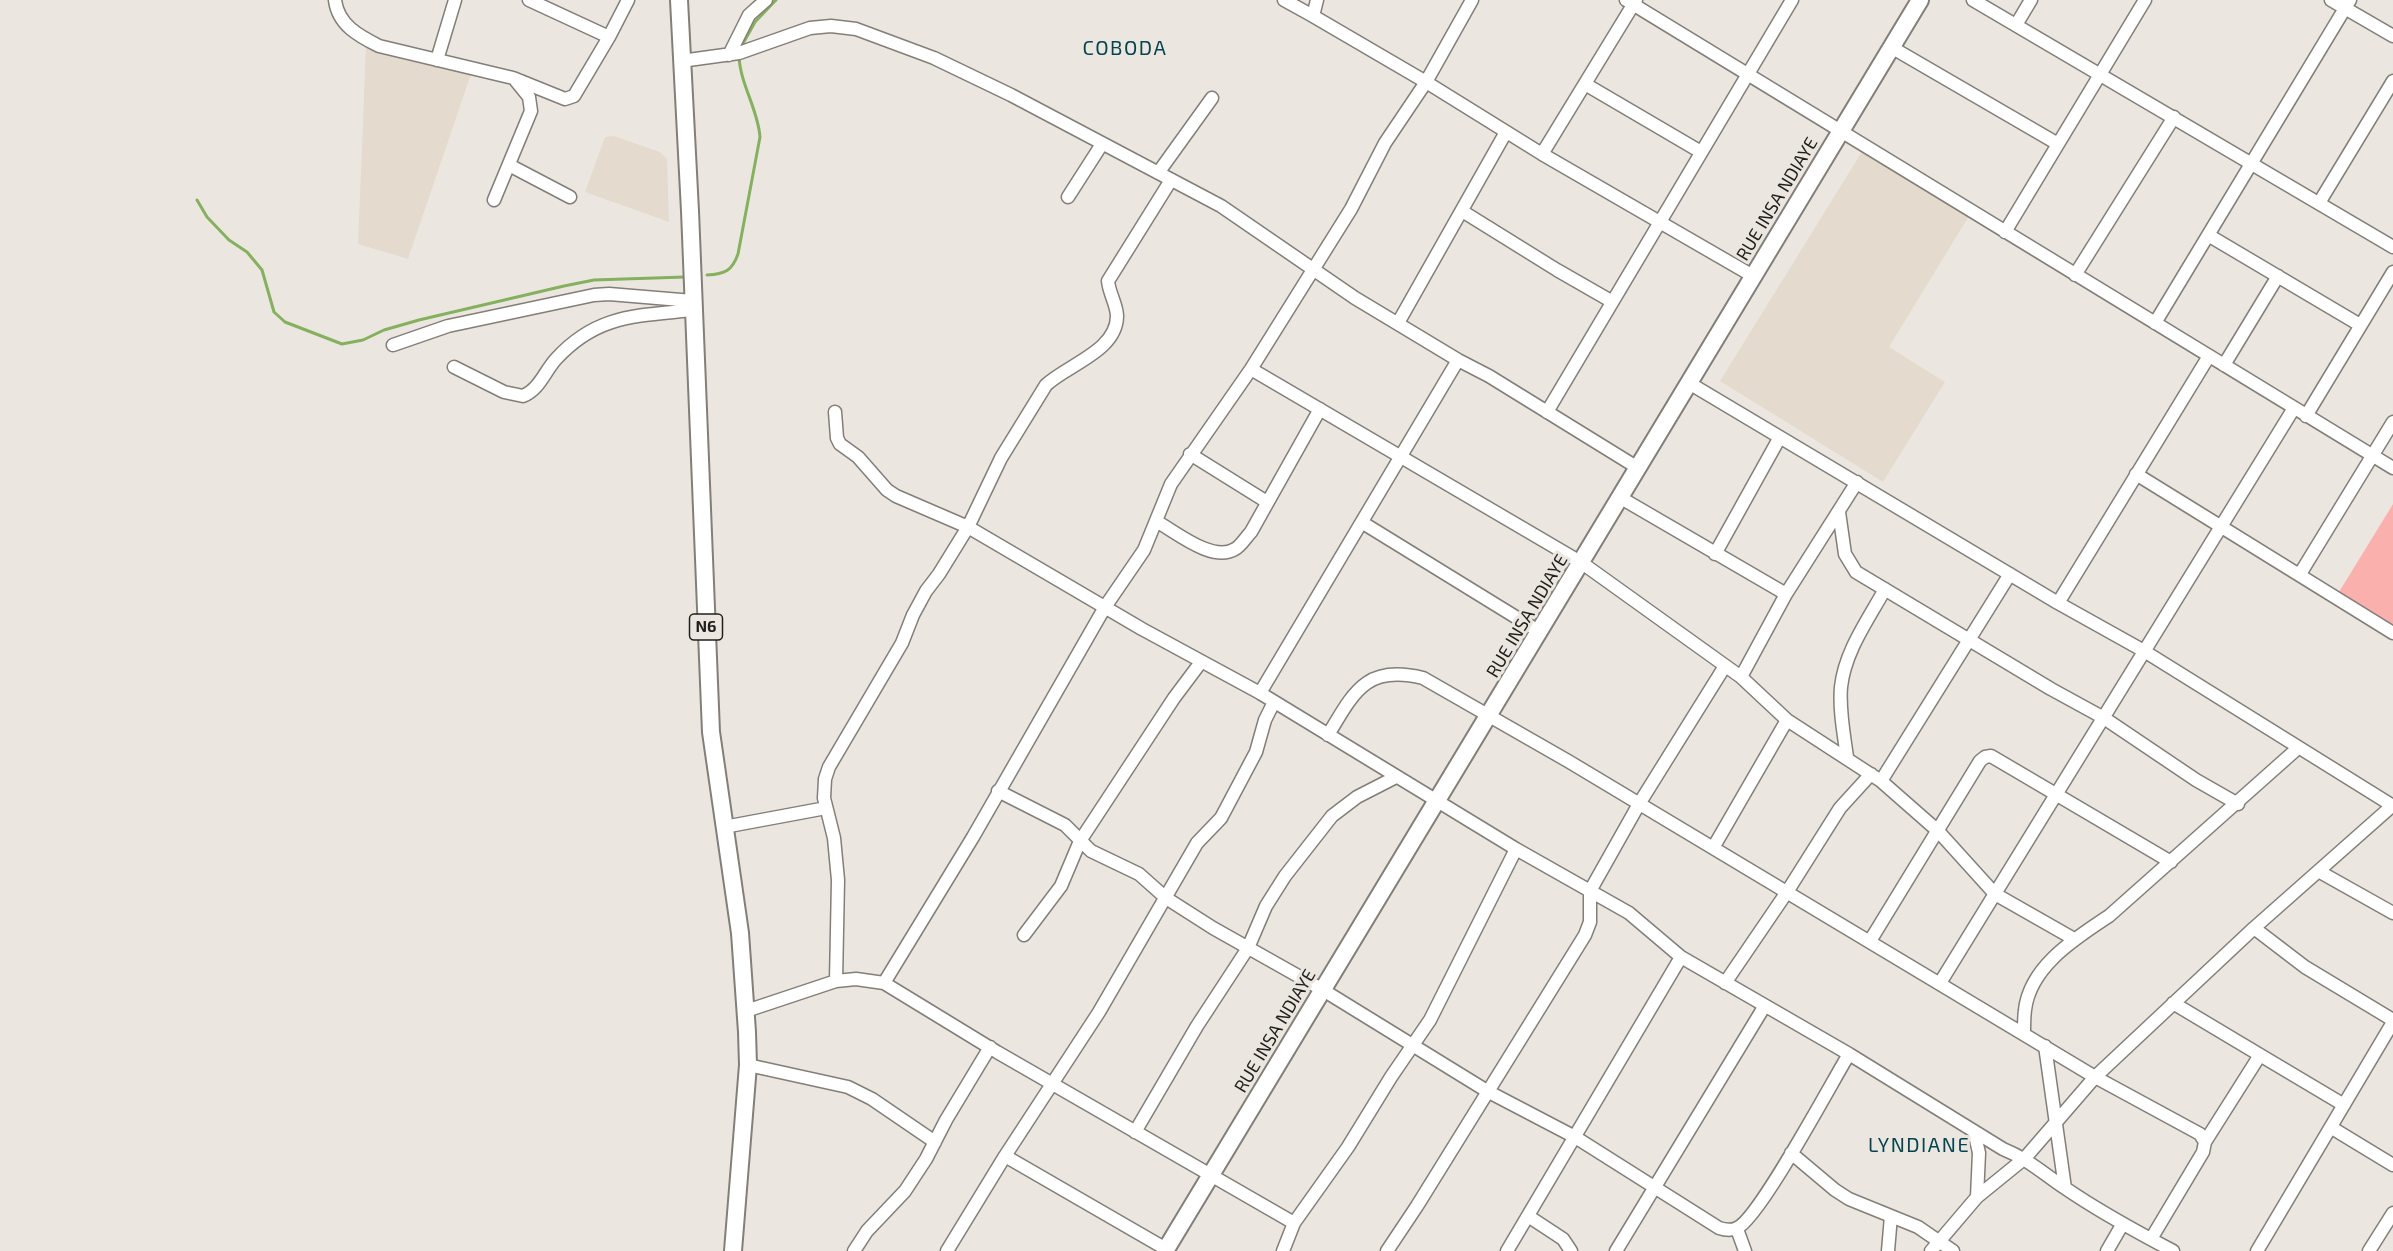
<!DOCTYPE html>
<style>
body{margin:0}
canvas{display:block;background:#ebe7e0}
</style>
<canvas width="2393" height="1251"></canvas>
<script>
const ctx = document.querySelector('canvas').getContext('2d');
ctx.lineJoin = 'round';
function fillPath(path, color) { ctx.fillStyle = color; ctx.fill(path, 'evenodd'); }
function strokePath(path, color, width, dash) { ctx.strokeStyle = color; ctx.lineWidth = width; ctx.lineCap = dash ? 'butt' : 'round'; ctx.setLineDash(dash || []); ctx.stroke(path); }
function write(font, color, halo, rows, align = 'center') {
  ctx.font = font + ' "Exo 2",sans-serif'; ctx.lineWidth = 6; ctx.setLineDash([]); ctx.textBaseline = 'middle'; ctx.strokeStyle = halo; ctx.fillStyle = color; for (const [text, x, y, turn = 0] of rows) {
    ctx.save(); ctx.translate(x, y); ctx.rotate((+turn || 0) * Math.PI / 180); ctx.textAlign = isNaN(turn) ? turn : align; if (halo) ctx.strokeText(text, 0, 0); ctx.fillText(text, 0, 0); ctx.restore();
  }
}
fillPath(new Path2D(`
 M366,46L471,74L408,259L358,244Z
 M614,136L660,152L667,159L669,222L585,192L605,137Z
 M1863,150L1969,216L1889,347L1945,382L1883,482L1720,381Z`), '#e4dbce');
fillPath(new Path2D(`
 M2393,504V625L2339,592Z`), '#fab1ae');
strokePath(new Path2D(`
 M740,49L755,22L776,0
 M197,200L207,217L229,240L247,252L262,270L274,312L285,322L342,344L363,340L384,330L419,320L564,286L594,280L685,277
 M707,275C725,274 732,271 738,254L760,137C758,109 740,84 739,56`), '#85b05e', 3);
const minor = new Path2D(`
 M335,0C338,25 359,36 379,46L513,78L565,99L574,96L609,37L628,0
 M529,0L609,37
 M1284,0L1313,16
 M1317,0L1313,16L1426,82L1542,154L1753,276
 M1626,0L2393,468
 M1973,0L2393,247
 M2331,0L2393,36
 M2016,25L2031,0
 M1891,47L2058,144
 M729,55L749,15L766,0
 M437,60L455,0
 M681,61L739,53L810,28L831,26L856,29L934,58L1011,95L1221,206L1355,298L1458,360L1489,376L1638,468
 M1585,84L1701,152
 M1542,154L1636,0
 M509,165L570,197
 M1158,173L1212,98
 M1068,197L1102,144
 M494,200L531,111L529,97L516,81
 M2319,203L2393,81
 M1462,211L1557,270L1611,301
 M2005,232L2145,0
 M2208,235L2360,325
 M2075,275L2174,117
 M1398,323L1506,132
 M2155,323L2350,0
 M393,345L448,326L594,295L609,294L693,301
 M2224,365L2278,276
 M454,367L504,392L523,396C539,390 545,371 556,359C597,314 637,316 693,310
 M1251,369L1582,563L1741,677L1787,720L1881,781L1938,831L1995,894L2074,939
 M1689,383L2058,603L2144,651L2393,806
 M835,412L837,438L840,444L858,457L887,490L896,496L968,527L1142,629L1260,693L1516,849L1629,913L1681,957L1849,1054L2003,1149C2028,1159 2044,1174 2065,1188C2100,1212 2135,1231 2173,1251
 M1547,412L1792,0
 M2306,416L2393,272
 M1190,454L1267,502
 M2136,474L2393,633
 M1621,498L1786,594
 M1839,512L1845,554L1856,572L2051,689L2104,718L2196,780L2238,804
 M1156,521C1176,532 1213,563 1235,549C1241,546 1246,537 1251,532L1320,409
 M1363,523L1540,632
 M1715,554L1780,437
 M2300,574L2393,422
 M2058,603L2209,356
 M1741,677L1786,594L1857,482
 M1260,693L1458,360
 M1328,735C1354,692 1366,664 1423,678L1568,761L2095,1077L2200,1134L2205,1142
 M1847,757C1844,735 1839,710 1841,687C1845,651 1868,620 1885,589
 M1881,781L2010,574
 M998,791L1065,825L1091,851L1139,874L1166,898L1213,928L1323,990L1487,1091L1575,1137L1719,1228C1725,1230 1731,1231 1737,1228C1759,1219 1832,1082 1849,1054
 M724,827L826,808
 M1713,848L1787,720
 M2320,872L2393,913
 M2254,928L2305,967L2393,1020
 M1024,935L1061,886L1080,841L1174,698L1201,662
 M1870,941L1980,761L1985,757L1991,756L2171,862
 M836,981L838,880L834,838L824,798L825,779L829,767L902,643L913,615L926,591L939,574L968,527L1001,458L1046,385C1067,365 1117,351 1117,316C1117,305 1109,293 1108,281L1171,180
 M884,983L973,837L1105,607L1144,550L1171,484L1251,369L1351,209L1385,143L1426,82L1472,0
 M1725,983L1787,892L1840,808L1871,774
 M1940,983L2294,408
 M746,1011L836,981L856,979L884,983L997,1052L1294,1223L1283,1251
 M2024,1033C2024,1025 2024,1017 2025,1010C2030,966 2076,938 2109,916L2298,748
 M2045,1046L2065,1188
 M2260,1055L2344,1105
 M748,1065L848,1087L872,1099L935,1142
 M2332,1128L2393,1165
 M1974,1131L1979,1153L1977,1197
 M1135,1132L1197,1026L1248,948L1266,906L1285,876L1332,816L1357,797L1396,777
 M1791,1153L1835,1190L1849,1199L1918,1227L1953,1251
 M1005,1156L1166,1249
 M1528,1216L1563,1239L1571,1251
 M1294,1223L1348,1147L1391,1077L1430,1020L1516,849
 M1737,1229L1745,1251
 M2151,1239L2203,1152L2205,1142L2260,1055L2173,1003
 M854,1251L867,1231L905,1191L926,1159L946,1120L990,1047
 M947,1251L1005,1156L1099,1012L1197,843L1221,818L1256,752L1265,720L1274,702
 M1387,1251L1417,1206L1585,935L1590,922V891L1639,804L1725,666
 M1507,1251L1681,957
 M1616,1251L1764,1007
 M1888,1251L1891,1216
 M1931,1251L1977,1197L2025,1158L2095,1077L2254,928L2393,805
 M2107,1251L2122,1225
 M2257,1251L2393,1022
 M2369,1251L2393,1213`);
const major = new Path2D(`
 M679,0L690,211L711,732L740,933L747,1032L748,1065L733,1251
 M1165,1251L1920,0`);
strokePath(minor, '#837e78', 15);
strokePath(major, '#837e78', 20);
strokePath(minor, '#fff', 12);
strokePath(major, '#fff', 16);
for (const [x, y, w] of [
 [706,627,33]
]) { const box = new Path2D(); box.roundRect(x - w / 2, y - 13, w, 26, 4.5); ctx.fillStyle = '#ebe7e0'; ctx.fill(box); strokePath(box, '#211f1d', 1.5); }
write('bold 16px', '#211f1d', null, [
 ["N6",706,627]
]);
write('18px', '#211f1d', '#ebe7e0', [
 ["RUE INSA NDIAYE",1777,199,-59],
 ["RUE INSA NDIAYE",1527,616,-59],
 ["RUE INSA NDIAYE",1275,1031,-59]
]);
ctx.letterSpacing = '1.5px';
write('20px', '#05444f', '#ebe7e0', [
 ["COBODA",1125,48],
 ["LYNDIANE",1919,1145]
]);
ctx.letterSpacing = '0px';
</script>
